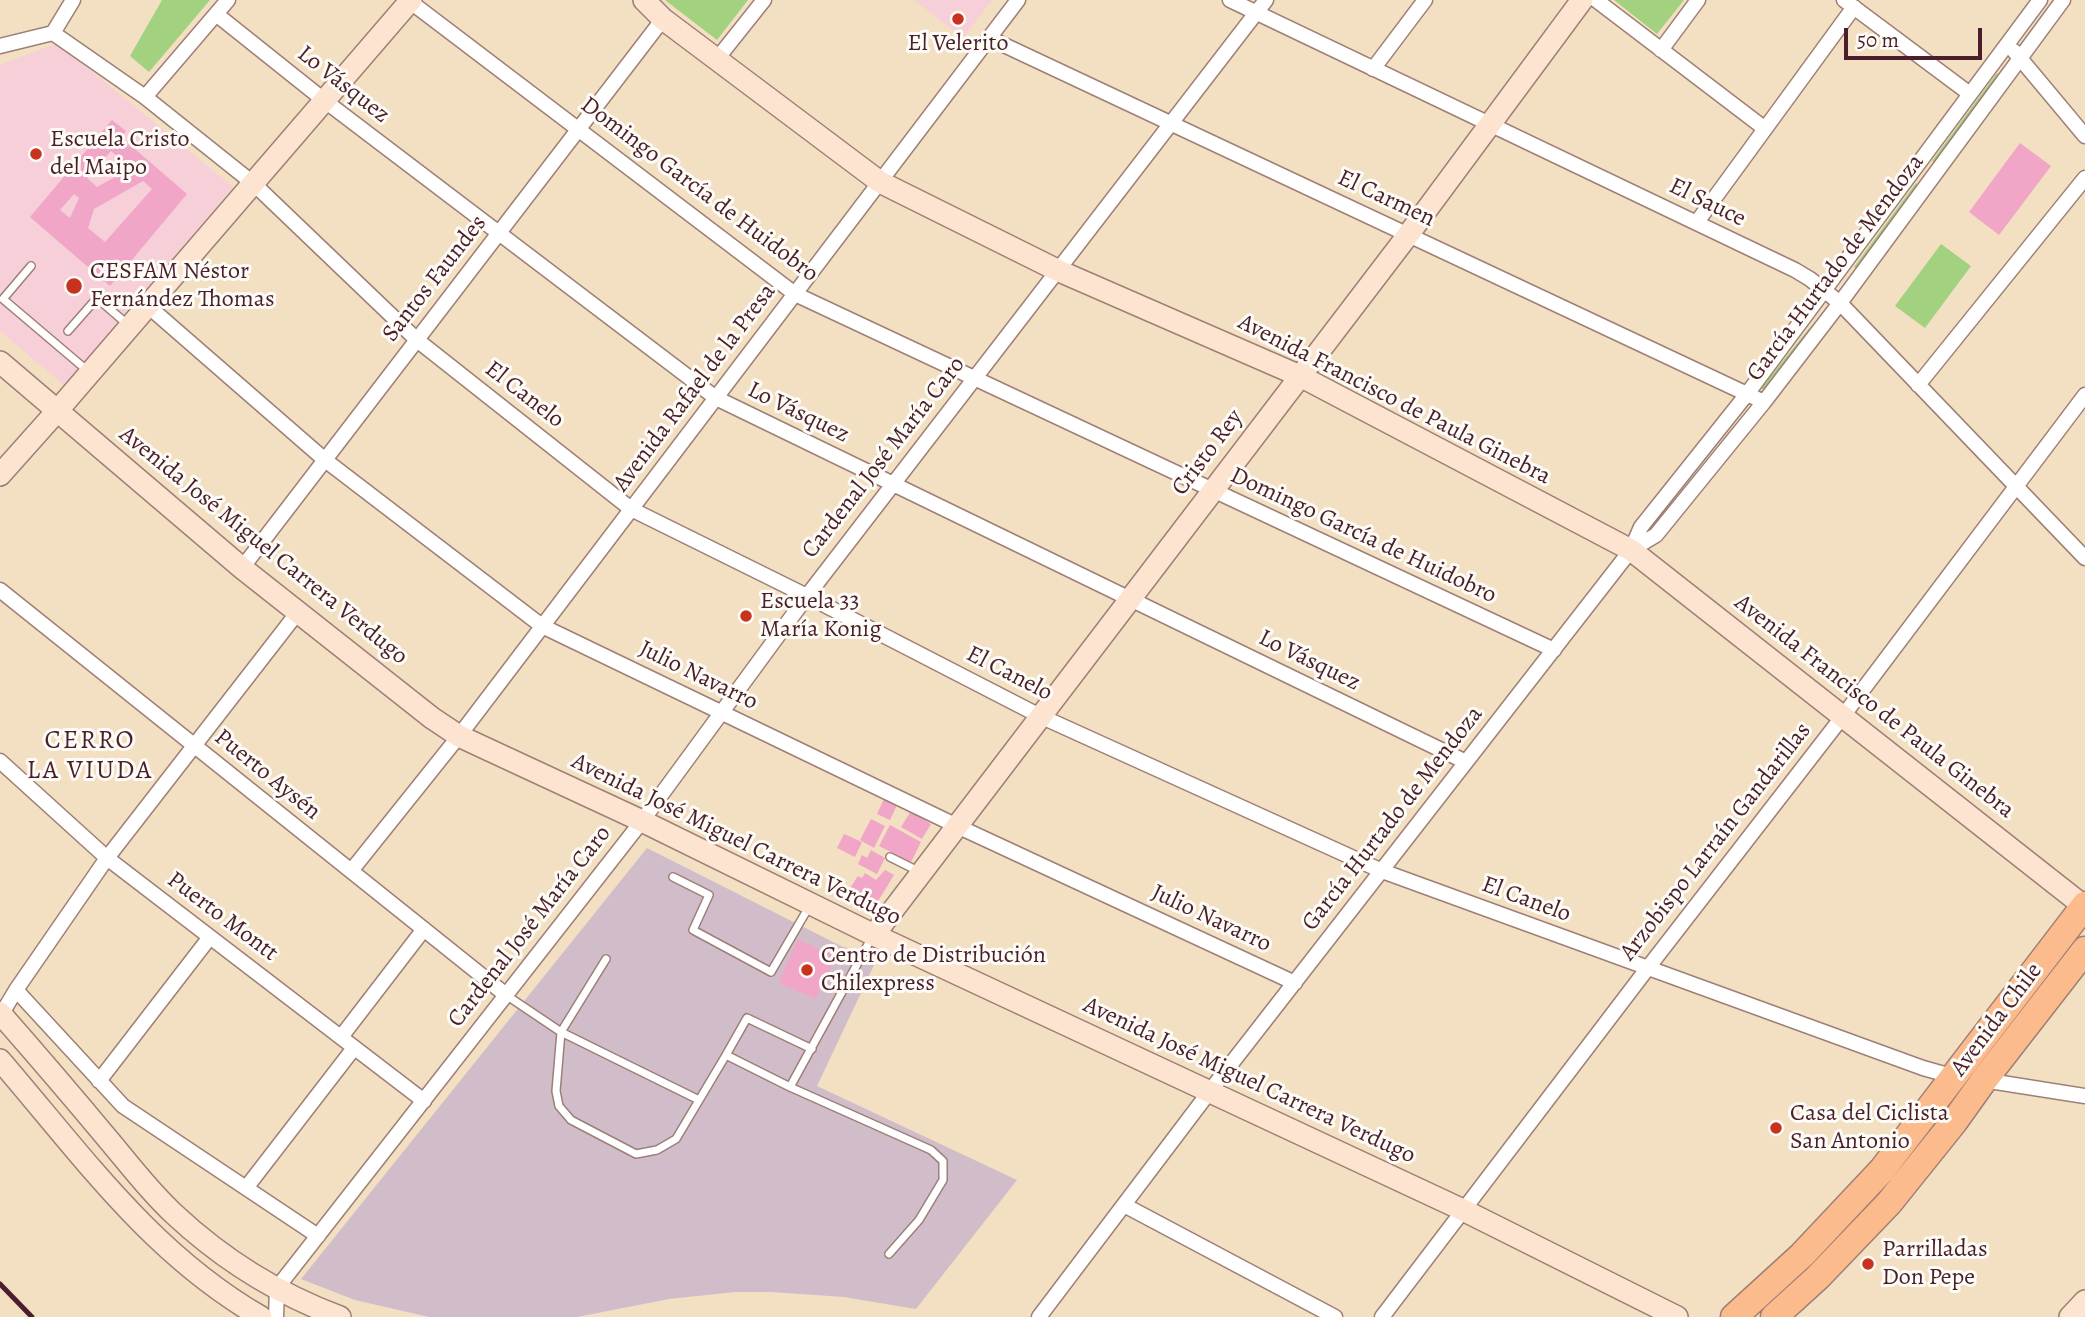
<!DOCTYPE html>
<meta charset="utf-8">
<style>
body{margin:0}
#map{position:relative;width:2085px;height:1317px;overflow:hidden;background:#f3dfc2;font-family:Alegreya,serif}
canvas{display:block}
.scale{position:absolute;left:1844px;top:28px;width:138px;height:32px;box-sizing:border-box;border:4px solid #4a1f2b;border-top:0;padding-left:9px;font-size:21px;line-height:24px;white-space:nowrap;color:#4a1f2b;-webkit-text-stroke:5px #fdfcf7;paint-order:stroke}
</style>
<div id="map">
<canvas width="2085" height="1317"></canvas>
<div class="scale">50 m</div>
</div>
<script>
const ctx = document.querySelector('canvas').getContext('2d');
ctx.lineJoin = 'round';
function fillPath(path, color) { ctx.fillStyle = color; ctx.fill(path, 'evenodd'); }
function strokePath(path, color, width, dash) { ctx.strokeStyle = color; ctx.lineWidth = width; ctx.lineCap = dash ? 'butt' : 'round'; ctx.setLineDash(dash || []); ctx.stroke(path); }
function write(font, color, halo, rows, align = 'center') {
  ctx.font = font + ' Alegreya,serif'; ctx.lineWidth = 6; ctx.setLineDash([]); ctx.textBaseline = 'middle'; ctx.strokeStyle = halo; ctx.fillStyle = color; for (const [text, x, y, turn = 0] of rows) {
    ctx.save(); ctx.translate(x, y); ctx.rotate((+turn || 0) * Math.PI / 180); ctx.textAlign = isNaN(turn) ? turn : align; if (halo) ctx.strokeText(text, 0, 0); ctx.fillText(text, 0, 0); ctx.restore();
  }
}
fillPath(new Path2D(`
 M914,0H992L963,38Z
 M57,43L233,187L64,385L0,331V65Z`), '#f6cfd8');
fillPath(new Path2D(`
 M647,848L841,946L877,959L817,1086L1017,1180L916,1309L844,1297L771,1292H735L669,1299L577,1317H429L355,1300L301,1279Z`), '#d1bdca');
fillPath(new Path2D(`
 M162,0H210L149,72L130,56Z
 M665,0H748L717,40Z
 M1614,0H1684L1657,34Z
 M1997,73L2000,77L1937,164L1932,161Z
 M1916,183L1920,186L1858,269L1854,267Z
 M1941,244L1971,266L1925,328L1895,306Z
 M1812,325L1818,330L1768,393L1761,388Z`), '#a2d17f');
fillPath(new Path2D(`
 M112,120L126,131L121,137L187,194L110,286L30,217ZM111,151L131,168L97,187L87,178ZM143,181L152,189L105,242L88,228L94,209ZM74,194L79,198L70,218L60,210Z
 M2020,143L2051,166L1999,235L1969,212Z
 M884,799L897,805L890,820L877,814Z
 M911,811L931,824L922,839L901,827Z
 M871,819L885,826L874,848L860,840Z
 M890,825L921,842L911,862L879,846Z
 M844,834L862,842L855,857L837,848Z
 M871,850L885,858L877,874L858,864L862,855L867,858Z
 M885,870L894,875L875,906L863,905L852,898L854,895L848,891L858,876L862,878L865,873L876,880Z
 M798,939L836,957L816,999L778,983Z`), '#f1a5c7');
const lane = new Path2D(`
 M31,266L3,299L89,372
 M68,331L97,298L127,324
 M890,857L920,872
 M673,877L709,895L693,930L771,972L810,905
 M606,959L561,1032L556,1091L559,1106L571,1120L636,1154L657,1150L676,1139L726,1055L790,1087L872,937
 M506,995L561,1032L699,1100
 M726,1055L747,1018L812,1049
 M790,1087L931,1150L943,1161V1180L919,1220L889,1254`);
const street = new Path2D(`
 M408,0L795,294L1554,650
 M1230,0L1795,270L1810,279L1840,303L2085,558
 M1596,0L1764,128
 M1844,0L1970,94
 M216,14L325,101L716,398L1466,762
 M53,33L145,97L254,184L417,340L631,509L807,596L1040,716L1382,871L1923,1068L1955,1077
 M989,38L1764,402
 M0,46L53,33L73,0
 M1661,50L1698,0
 M2014,51L2085,136
 M717,59L764,0
 M1373,69L1425,0
 M145,97L228,0
 M1697,222L1854,7
 M148,306L325,460L542,626L957,826L1295,983
 M1918,385L2085,178
 M1631,550L1656,535L1764,402L1840,303L2063,0
 M242,568L663,19
 M0,590L506,995
 M0,761L107,858L424,1101
 M351,871L459,736L1018,0
 M16,990L123,1106L318,1236
 M1,1015L16,990L107,858L298,612
 M341,1037L424,929
 M1983,1080L2085,1096
 M99,1081L210,937
 M246,1188L354,1048
 M1124,1205L1335,1317
 M276,1317L277,1288L642,821L807,596L1266,0
 M1039,1317L1210,1091L1631,550L1641,527L1747,394L2040,0
 M1382,1317L1647,969L1843,716L2085,395`);
const secondary = new Path2D(`
 M644,0L663,19L880,182L1057,270L1300,376L1631,550L2085,907
 M0,362L242,568L432,718L459,736L642,821L874,935L1463,1210L1677,1317
 M0,475L58,410L411,0
 M874,935L1408,235L1582,0
 M0,1013C36,1054 72,1096 107,1138C129,1164 149,1191 174,1214C221,1258 278,1294 340,1317
 M0,1060C81,1154 151,1254 261,1317
 M2070,1317L2085,1301`);
const highway = new Path2D(`
 M1734,1317L1802,1255L1882,1170L2085,905
 M1774,1317L1818,1277L1889,1203L1954,1122L1984,1080L2085,950`);
strokePath(lane, '#9e7f76', 10);
strokePath(street, '#9e7f76', 17);
strokePath(secondary, '#9e7f76', 24);
strokePath(highway, '#9e7f76', 29);
strokePath(lane, '#fff', 7);
strokePath(street, '#fff', 14);
strokePath(secondary, '#fde4d1', 21);
strokePath(highway, '#fbbb8c', 26);
strokePath(new Path2D(`
 M0,1284L32,1317`), '#4a1f2b', 5);
for (const [x, y, r, color] of [
 [958,19,7,"#c8321e"],
 [36,154,7,"#c8321e"],
 [74,286,9,"#c8321e"],
 [746,616,7,"#c8321e"],
 [807,970,7,"#c8321e"],
 [1776,1128,7,"#c8321e"],
 [1868,1264,7,"#c8321e"]
]) { const dot = new Path2D(); dot.arc(x, y, r, 0, 2 * Math.PI); ctx.fillStyle = color; ctx.fill(dot); strokePath(dot, '#fdfcf7', 2.5); }
write('24px', '#4a1f2b', '#fdfcf7', [
 ["El Velerito",958,44,"center"],
 ["Escuela Cristo",50,140],
 ["del Maipo",50,168],
 ["CESFAM Néstor",90,272],
 ["Fernández Thomas",90,300],
 ["Escuela 33",760,602],
 ["María Konig",760,630],
 ["Centro de Distribución",821,956],
 ["Chilexpress",821,984],
 ["Casa del Ciclista",1790,1114],
 ["San Antonio",1790,1142],
 ["Parrilladas",1882,1250],
 ["Don Pepe",1882,1278]
], 'left');
write('24px', '#4a1f2b', '#fdfcf7', [
 ["Lo Vásquez",343,85,38],
 ["Domingo García de Huidobro",699,190,37],
 ["El Carmen",1386,199,25],
 ["El Sauce",1707,203,26],
 ["García Hurtado de Mendoza",1836,268,-53],
 ["Santos Faundes",435,279,-52],
 ["Avenida Rafael de la Presa",695,388,-53],
 ["El Canelo",524,395,38],
 ["Avenida Francisco de Paula Ginebra",1394,400,27],
 ["Lo Vásquez",798,413,26],
 ["Cristo Rey",1208,453,-53],
 ["Cardenal José María Caro",884,458,-52],
 ["Domingo García de Huidobro",1363,536,25],
 ["Avenida José Miguel Carrera Verdugo",263,546,39],
 ["Lo Vásquez",1309,661,26],
 ["El Canelo",1009,674,27],
 ["Julio Navarro",698,676,26],
 ["Avenida Francisco de Paula Ginebra",1874,707,38],
 ["Puerto Aysén",267,775,39],
 ["García Hurtado de Mendoza",1393,819,-52],
 ["Avenida José Miguel Carrera Verdugo",736,840,26],
 ["Arzobispo Larraín Gandarillas",1716,842,-52],
 ["El Canelo",1526,900,20],
 ["Puerto Montt",222,917,37],
 ["Julio Navarro",1211,919,25],
 ["Cardenal José María Caro",530,927,-52],
 ["Avenida Chile",1997,1020,-53],
 ["Avenida José Miguel Carrera Verdugo",1249,1081,25]
]);
ctx.letterSpacing = '2px';
write('26px', '#4a1f2b', '#fdfcf7', [
 ["CERRO",90,742],
 ["LA VIUDA",90,772]
]);
ctx.letterSpacing = '0px';
</script>
